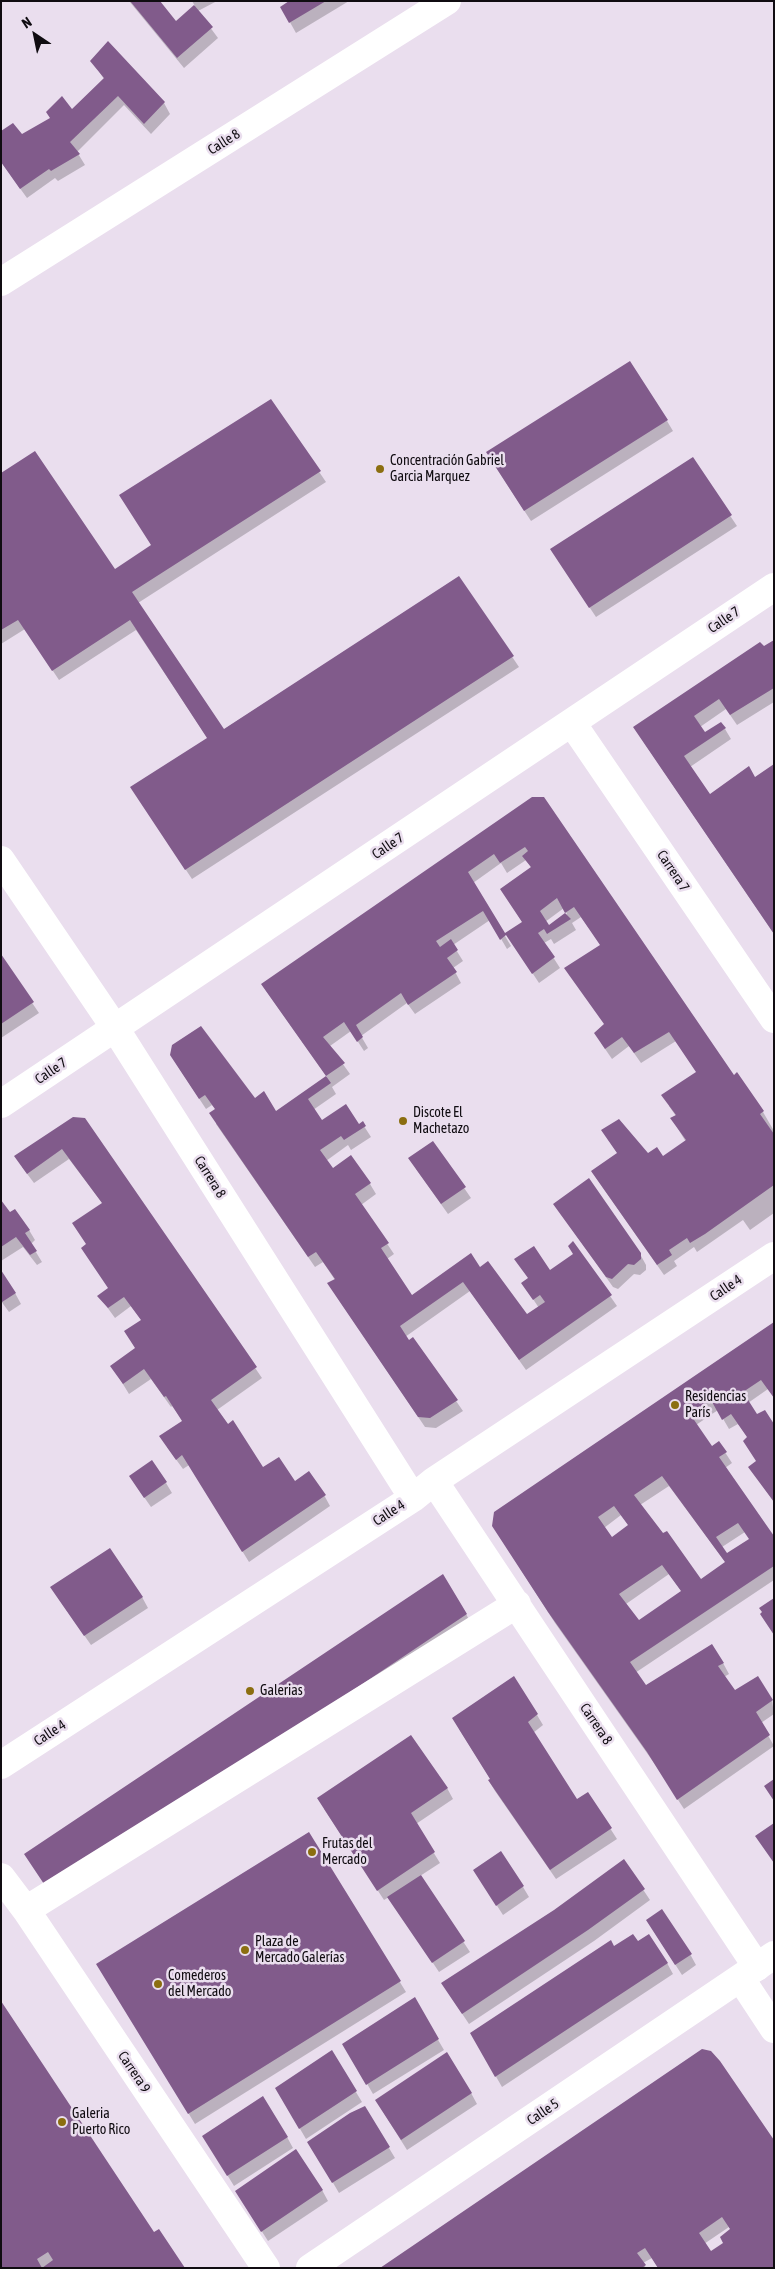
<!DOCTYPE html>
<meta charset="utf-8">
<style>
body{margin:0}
#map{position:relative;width:775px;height:2269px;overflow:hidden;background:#eadeee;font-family:"Asap Condensed",sans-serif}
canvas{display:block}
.frame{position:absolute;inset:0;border:2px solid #100c11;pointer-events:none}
.north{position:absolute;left:10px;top:10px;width:50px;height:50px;-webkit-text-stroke:4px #eadeee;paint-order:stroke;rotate:326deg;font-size:14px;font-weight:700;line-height:20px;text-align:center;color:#100c11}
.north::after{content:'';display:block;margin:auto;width:18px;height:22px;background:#100c11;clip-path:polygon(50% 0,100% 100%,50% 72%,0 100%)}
</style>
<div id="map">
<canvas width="775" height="2269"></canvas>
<div class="frame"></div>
<div class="north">N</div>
</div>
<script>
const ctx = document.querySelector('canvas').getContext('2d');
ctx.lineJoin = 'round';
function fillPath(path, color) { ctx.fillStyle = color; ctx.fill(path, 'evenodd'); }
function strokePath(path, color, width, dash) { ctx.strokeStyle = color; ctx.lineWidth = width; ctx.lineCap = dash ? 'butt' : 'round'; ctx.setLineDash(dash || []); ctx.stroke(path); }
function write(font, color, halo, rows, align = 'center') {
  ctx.font = font + ' "Asap Condensed",sans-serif'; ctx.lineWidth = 5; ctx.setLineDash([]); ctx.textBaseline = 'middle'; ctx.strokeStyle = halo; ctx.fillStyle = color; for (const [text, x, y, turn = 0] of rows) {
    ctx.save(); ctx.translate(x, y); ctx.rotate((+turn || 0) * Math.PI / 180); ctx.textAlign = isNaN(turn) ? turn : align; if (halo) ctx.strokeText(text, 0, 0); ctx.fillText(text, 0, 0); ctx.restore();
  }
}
fillPath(new Path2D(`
 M129,1H159L176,23L195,6L192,1H217L198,11L218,38L184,68Z
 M291,1H349L296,33L282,8Z
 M92,61L164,103L170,114L151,134L124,105L77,152L85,165L58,181L55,178L27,198L1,162L21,136L72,111L104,79Z
 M271,401L326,482L138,603L223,730L459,578L519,667L192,879L138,798L208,739L136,630L59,680L25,629L1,644V474L114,571L152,546Z
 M667,421L673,431L531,521L493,463Z
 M692,459L737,526L596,617L558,560Z
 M774,641V702L737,725L726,709L700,727L705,734L725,729L731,739L690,767L709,796L755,779L774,765V934L641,738Z
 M533,799L733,1077L763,1112L774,1131V1213L750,1230L743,1220L697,1252L694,1247L674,1261L677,1266L664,1275L592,1172L618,1154L602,1130L647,1155L663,1158L686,1142L672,1119L676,1116L669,1106L697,1072L676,1041L641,1063L629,1046L612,1059L601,1043L605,1025L601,945L581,917L572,923L576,930L554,944L551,939L544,943L560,968L539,983L510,939L523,923L508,900L532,869L526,860L507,873L501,863L473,883L511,946L507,949L490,920L453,945L463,961L453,968L461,983L415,1014L407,1003L361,1036L368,1048L364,1051L351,1031L330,1046L350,1074L332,1087L336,1094L313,1110L322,1121L359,1125L362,1123L371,1137L351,1150L348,1145L326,1161L332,1170L351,1157L370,1184L376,1194L361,1205L394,1254L387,1259L412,1297L479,1268L526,1316L539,1308L529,1293L549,1272L574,1255L573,1243L617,1306L526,1370L470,1291L405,1337L408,1342L413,1339L463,1411L436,1428L425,1427L335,1294V1280L323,1262L315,1267L216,1124V1110L212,1105L206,1109L177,1065L255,1099L276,1113L327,1077L262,985ZM564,908L567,914L548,927L545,922Z
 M1,957L39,1013L1,1038Z
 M84,1119L262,1378L217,1410L263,1469L324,1495L330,1506L249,1562L189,1465L183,1469L167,1447L183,1421L172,1406L171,1407L151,1379L129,1394L118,1376L136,1349L142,1321L131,1306L115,1318L99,1296L109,1289L87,1245L103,1204L69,1159L34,1183L22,1167Z
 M433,1143L471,1198L448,1214L416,1169Z
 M1,1202L9,1214L29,1230L35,1240L31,1244L42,1262L37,1265L23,1247L1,1261Z
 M561,1214L640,1254L646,1265V1270L640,1275L634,1274L618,1289L613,1287Z
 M15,1293L21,1304L9,1312L1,1301Z
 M774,1325L768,1389L748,1403L757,1416L774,1427V1502L750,1468L757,1462L748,1438L738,1424L729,1429L718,1410L696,1425L711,1447L719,1443L732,1463L725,1468L774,1539V1580L635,1673L645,1687L723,1663L729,1674L724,1677L735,1692L772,1700L774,1714L761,1723L774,1746L684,1809L654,1763L555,1623L500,1537ZM669,1486L726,1563L701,1580L640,1505ZM621,1515L629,1526L611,1538L604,1528ZM745,1532L750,1540L727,1555L722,1547ZM669,1574L682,1592L639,1622L626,1604Z
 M166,1483L172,1493L151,1507L137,1487Z
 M142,1597L148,1608L91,1645L58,1598Z
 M466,1614L472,1625L57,1903L32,1864Z
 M537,1715L543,1725L533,1733L576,1801L588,1794L617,1839L556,1879L495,1791L489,1781L491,1780L459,1729Z
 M447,1788L453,1799L416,1824L440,1863L420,1876L470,1952L439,1972L389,1897L384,1900L324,1809Z
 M308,1833L406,1992L195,2124L104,1975Z
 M624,1861L650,1900L594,1941L469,2024L449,1994L555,1911Z
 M481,1881L523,1887L529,1897L503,1915Z
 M653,1930L690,1954L696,1965L682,1975Z
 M638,1943L667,1963L673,1974L502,2087L471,2033L614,1947Z
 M414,1999L444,2050L373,2094L344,2044Z
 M1,2003L154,2234L183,2268H1Z
 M331,2051L362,2102L306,2139L276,2088Z
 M471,2093L477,2104L407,2150L382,2110Z
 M365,2108L395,2158L339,2193L309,2142Z
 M287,2137L293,2148L234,2186L210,2147Z
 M774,2141V2268H658L652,2258L643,2263L646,2268H382ZM729,2227L731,2230L725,2244L711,2253L704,2244Z
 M322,2190L328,2201L268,2241L243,2202Z`), '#0003');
fillPath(new Path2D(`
 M130,1H160L176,21L194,5L213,27L177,58Z
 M289,1H326L289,23L280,7Z
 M108,41L165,102L144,124L118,96L70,142L80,154L51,171L49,169L20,189L1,162V131L13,123L22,134L50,118L46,112L62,96L72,109L104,78L90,61Z
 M630,361L668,420L524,511L486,452Z
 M271,399L321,471L132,592L224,729L459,576L514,656L185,870L130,787L207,738L130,620L52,671L18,620L1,630V473L35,451L115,569L151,545L119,495Z
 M693,457L732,515L589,608L550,549Z
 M774,640V688L730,715L719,699L694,716L705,732L721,722L726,728L684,756L710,794L749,766L755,777L774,764V934L633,727L760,642L764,646Z
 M532,797H544L734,1075L737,1072L764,1111L760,1114L774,1134V1185L705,1234L690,1243L687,1238L669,1250L672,1255L657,1265L591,1171L617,1153L601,1130L619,1119L648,1153L657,1147L663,1156L686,1140L670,1118L676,1115L661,1095L696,1072L669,1032L634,1053L622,1037L605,1049L594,1033L604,1024L564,968L600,945L574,907L565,913L557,898L540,911L549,925L565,913L571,919L547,934L544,929L538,933L555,957L532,974L506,935L500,940L483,911L436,941L440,947L451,939L458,950L447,958L457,972L408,1005L401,993L356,1025L363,1037L357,1042L344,1022L323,1037L345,1063L326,1076L261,984ZM525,847L528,851L522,856L531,867L500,889L522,922L505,933L468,872L494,854L500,863Z
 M1,954L34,1002L1,1024Z
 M201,1026L255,1098L264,1091L276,1111L326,1076L331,1083L308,1099L322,1120L346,1104L359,1124L363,1121L366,1126L344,1140L341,1136L320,1150L333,1168L351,1155L371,1183L355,1194L389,1243L381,1248L412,1295L471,1253L480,1267L488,1261L527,1314L545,1302L540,1295L533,1300L521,1283L528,1278L514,1259L534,1246L550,1270L573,1254L568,1246L573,1241L612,1295L519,1360L463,1282L400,1326L409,1340L413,1337L458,1400L430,1418L418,1417L327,1283L335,1279L316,1252L308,1257L209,1113L215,1109L205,1095L199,1099L170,1055L172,1045Z
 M73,1117L85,1118L257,1367L211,1400L228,1424L233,1420L263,1467L279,1457L295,1481L309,1471L326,1495L242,1552L182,1455L176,1460L159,1436L182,1421L166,1396L164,1397L144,1369L123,1384L110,1366L135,1348L124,1331L141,1320L124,1297L108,1308L97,1296L108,1288L81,1248L86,1244L72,1223L102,1203L62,1149L27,1174L14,1156Z
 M433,1141L466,1187L441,1204L408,1158Z
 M589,1178L641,1253V1259L634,1265L628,1264L612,1279L606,1277L553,1204Z
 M1,1200L10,1212L15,1209L30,1230L25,1233L37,1251L30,1255L16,1237L1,1247Z
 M1,1270L16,1293L2,1302L1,1301Z
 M774,1322V1398L761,1380L743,1392L757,1414L765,1410L774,1424V1502L748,1467L756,1461L743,1441L747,1437L731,1414L722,1420L711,1400L690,1414L712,1446L719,1441L727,1452L719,1457L774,1536V1566L630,1662L646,1685L712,1644L724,1663L718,1666L735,1690L758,1676L773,1700L756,1712L770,1735L677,1800L647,1752L548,1612L492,1526L494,1512ZM662,1476L725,1562L701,1579L667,1531L663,1533L634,1495ZM614,1506L628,1525L612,1537L598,1517ZM738,1523L749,1539L727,1553L716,1537ZM662,1565L681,1591L639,1620L619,1594Z
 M152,1460L167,1482L144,1498L129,1476Z
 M110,1548L143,1597L84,1636L50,1587Z
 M443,1574L467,1614L50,1893L24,1854Z
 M774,1598V1635L760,1614L762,1612L759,1608Z
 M514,1676L538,1714L528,1722L577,1799L588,1792L612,1828L550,1870L488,1780L490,1779L452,1718Z
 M411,1735L448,1788L411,1813L435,1852L377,1891L317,1798Z
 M774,1779V1801L764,1786Z
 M774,1823V1863L755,1836Z
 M309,1832L401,1981L188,2114L96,1964Z
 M501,1851L524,1886L496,1906L473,1870Z
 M624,1859L645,1889L588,1930L462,2014L441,1983L554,1910Z
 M421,1875L465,1941L432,1963L387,1897Z
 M662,1909L692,1954L675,1965L646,1920Z
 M633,1934L638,1941L649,1934L668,1963L495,2077L470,2033L611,1940L614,1946Z
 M415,1997L439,2039L366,2085L342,2044Z
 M1,2001L154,2232L159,2229L185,2268H1ZM48,2252L53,2260L42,2268L37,2259Z
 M702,2049L711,2051L720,2061L774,2140V2268H658L645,2248L637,2253L646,2265L642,2268H380ZM722,2217L730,2229L720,2237L723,2243L711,2251L699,2233Z
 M332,2050L357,2091L299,2129L275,2088Z
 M447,2052L472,2093L401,2140L375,2100Z
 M263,2096L288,2137L227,2176L202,2136Z
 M365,2106L390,2147L332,2183L307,2142L350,2113Z
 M296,2149L323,2190L261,2232L235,2191Z`), '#815b8b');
strokePath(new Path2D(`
 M1,282L447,1
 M572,723L774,1019
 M1,860L115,1028L413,1498
 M1,1104L774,587
 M434,1481L757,1967
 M1,1765L413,1498L434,1481L774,1256
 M1,1877L26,1910L266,2268
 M26,1910L517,1604
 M741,1979L774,2029`), '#fff', 28);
strokePath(new Path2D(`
 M310,2268L774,1955`), '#fff', 28);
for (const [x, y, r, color] of [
 [380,469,5,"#8b6e10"],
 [403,1121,5,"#8b6e10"],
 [675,1405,5,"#8b6e10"],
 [250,1691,5,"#8b6e10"],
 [312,1852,5,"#8b6e10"],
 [245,1950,5,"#8b6e10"],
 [158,1984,5,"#8b6e10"],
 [62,2122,5,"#8b6e10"]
]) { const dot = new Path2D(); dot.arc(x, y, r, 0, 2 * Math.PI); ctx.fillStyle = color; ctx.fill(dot); strokePath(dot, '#eadeee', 2); }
write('14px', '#100c11', '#eadeee', [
 ["Calle 8",224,142,-32],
 ["Calle 7",724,620,-34],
 ["Calle 7",388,846,-34],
 ["Carrera 7",673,871,56],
 ["Calle 7",51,1071,-34],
 ["Carrera 8",210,1177,58],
 ["Calle 4",726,1288,-34],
 ["Calle 4",389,1513,-33],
 ["Carrera 8",596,1724,56],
 ["Calle 4",50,1733,-33],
 ["Carrera 9",134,2072,56],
 ["Calle 5",543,2112,-34]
]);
write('14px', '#100c11', '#eadeee', [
 ["Concentración Gabriel",390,461],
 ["Garcia Marquez",390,477],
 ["Discote El",413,1113],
 ["Machetazo",413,1129],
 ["Residencias",685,1397],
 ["París",685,1413],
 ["Galerias",260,1691],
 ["Frutas del",322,1844],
 ["Mercado",322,1860],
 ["Plaza de",255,1942],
 ["Mercado Galerías",255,1958],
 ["Comederos",168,1976],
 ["del Mercado",168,1992],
 ["Galeria",72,2114],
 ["Puerto Rico",72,2130]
], 'left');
</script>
